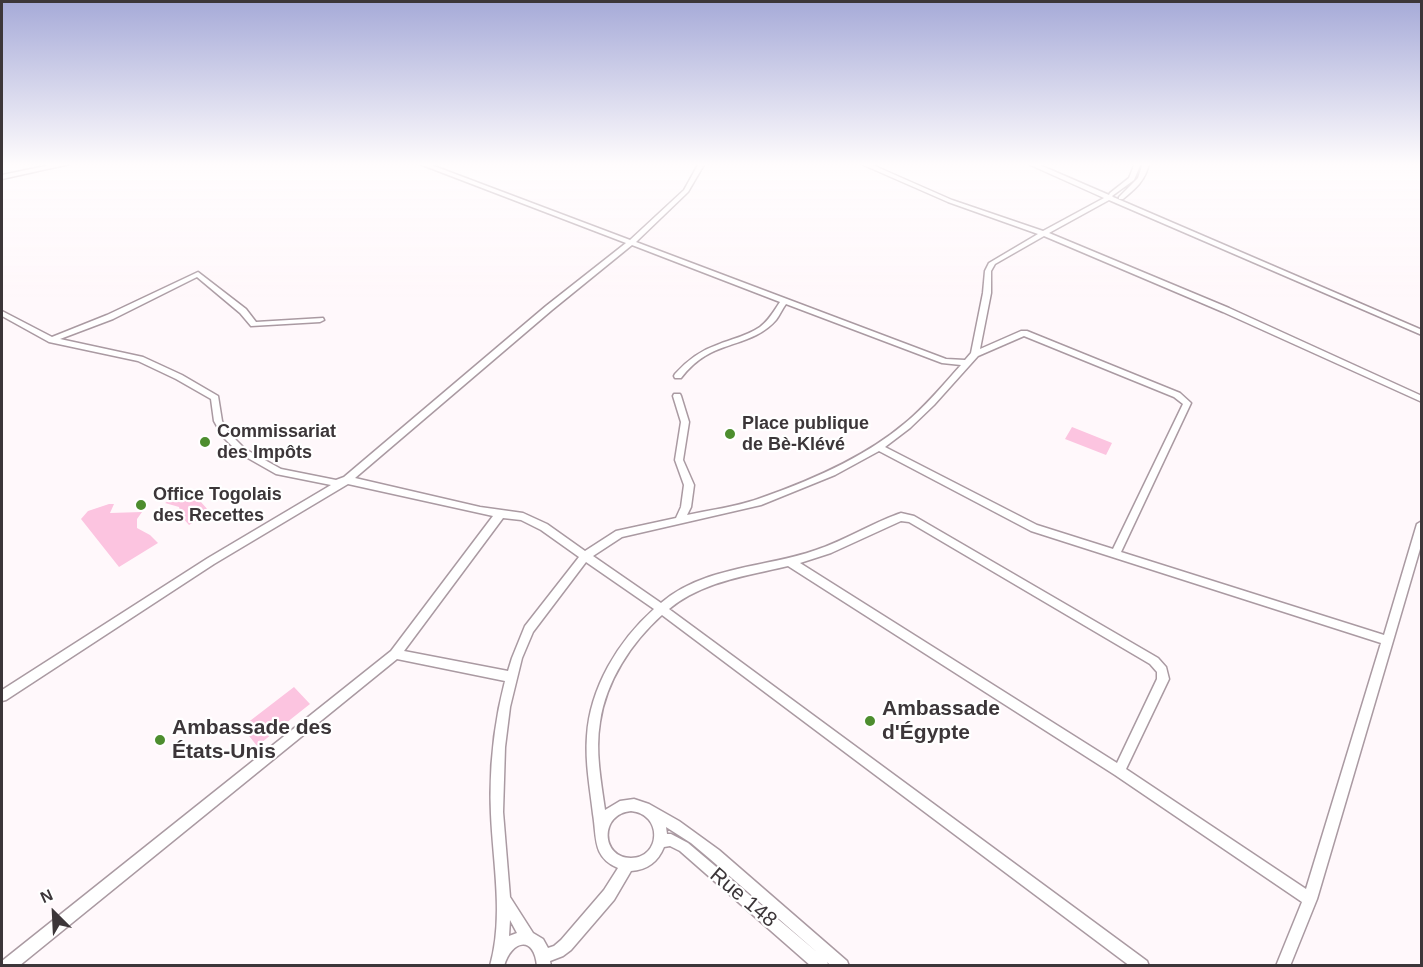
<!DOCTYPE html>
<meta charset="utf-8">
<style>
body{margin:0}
#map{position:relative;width:1423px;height:967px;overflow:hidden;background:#fff8fb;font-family:Arial,sans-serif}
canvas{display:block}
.frame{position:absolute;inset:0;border:3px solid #3c3639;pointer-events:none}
.north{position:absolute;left:24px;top:883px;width:60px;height:60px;-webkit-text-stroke:4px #fff;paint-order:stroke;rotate:336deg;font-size:16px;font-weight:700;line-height:24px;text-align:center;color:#3c3639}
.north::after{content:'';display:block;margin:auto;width:21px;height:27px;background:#3c3639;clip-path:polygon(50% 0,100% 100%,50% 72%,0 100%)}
</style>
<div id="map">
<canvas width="1423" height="967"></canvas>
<div class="frame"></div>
<div class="north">N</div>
</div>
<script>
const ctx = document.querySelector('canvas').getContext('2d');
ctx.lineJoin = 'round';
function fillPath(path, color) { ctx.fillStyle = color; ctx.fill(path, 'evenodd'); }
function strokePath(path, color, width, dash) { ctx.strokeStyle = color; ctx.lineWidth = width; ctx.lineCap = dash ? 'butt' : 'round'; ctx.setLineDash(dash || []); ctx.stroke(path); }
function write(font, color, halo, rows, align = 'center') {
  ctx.font = font + ' Arial,sans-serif'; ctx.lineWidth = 4.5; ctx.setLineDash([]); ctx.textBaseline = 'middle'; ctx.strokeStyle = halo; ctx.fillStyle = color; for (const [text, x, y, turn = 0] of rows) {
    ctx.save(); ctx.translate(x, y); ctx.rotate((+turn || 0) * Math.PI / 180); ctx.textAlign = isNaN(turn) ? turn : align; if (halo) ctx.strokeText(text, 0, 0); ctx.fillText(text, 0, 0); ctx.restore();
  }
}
fillPath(new Path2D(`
 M1072,427L1112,443L1106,455L1065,439Z
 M189,489L210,512L189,525L181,516L179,507L165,503Z
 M109,504H114L110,513L142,512L137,519V528L150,535L158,543L119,567L81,519L88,511Z
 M294,687L310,704L257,746L242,727Z`), '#fcc4e0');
const minor = new Path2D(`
 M60,163H74L2,179V175Z
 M417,163H426L630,240L684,190L699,163H705L688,192L636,242L946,359L965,360L971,353L983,293L985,271L989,263L1038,234L948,202L859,163H868L952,200L1043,231L1104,198L1026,163H1035L1109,195L1110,193L1129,178L1135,163H1141L1134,180L1112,196L1113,197L1422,330V335L1109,200L1049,233L1229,308L1422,396V402L1223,312L1044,236L995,264L991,271V293L980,349L1021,331H1027L1180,393L1191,403L1121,552L1384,635L1417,524L1422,521V542L1393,641L1317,899L1290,966H1276L1302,902L1115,775L788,566C747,576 703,581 669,609L1147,961L1149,966H1130L662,615C631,643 606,681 600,722C595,751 601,781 605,810L620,801L634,799L649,804L679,821L719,850L847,961L849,966H831L827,962L829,966H811L680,851L670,846L664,847C658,862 647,870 631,871L614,900L571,950L563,956L550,961L551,966H537C534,934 511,941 504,966H490C504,917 493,864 491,814C489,770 494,723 505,681L397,659L19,966H2V961L391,651L493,516L348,484L214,564L6,700L2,701V690L208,558L331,485L276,474L239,453L223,437L214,421L211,399L176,379L138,361L49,342L2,316V311L52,337L107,315L198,272L246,309L256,322L323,318L324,320L320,322L251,326L240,313L197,277L113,319L60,339L143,357L182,375L218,396L222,421L229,433L245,449L281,469L336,480L344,477L546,306L626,243ZM632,245L780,302C774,311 769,320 760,327C747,336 731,339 717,345C699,351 687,361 675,374L674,376L675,378H681C688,369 695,362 705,356C728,342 757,342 776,320C780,315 782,309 786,304L942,363L961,365C943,385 925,407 904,424C864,458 807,482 758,499C735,507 710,510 687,515L691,507L694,485L683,460L689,422L681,396L680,394H674L673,396L681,422L675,460L684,485L681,507L676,518L616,531L585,551L547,524L523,513L480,507L355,478L552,310ZM1024,336L1174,397L1183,404L1113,549L1037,525L885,447L910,428L934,405L978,356ZM879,451L1031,531L1381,643L1306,889L1126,769L1169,679L1166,667L1158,658L914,516L901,513C872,523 846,540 816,550C765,568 704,566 661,603L593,556L622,537L761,505L835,475ZM503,518L521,520L541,530L579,557L525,626L512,658L508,671L404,651ZM901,521L909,522L1150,664L1157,672V679L1117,763L800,563L831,553ZM586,562L654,609C618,641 590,688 587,736C585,762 590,788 593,814C597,837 592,857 618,868L604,890L561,940L554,946L548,948L543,939L533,933L510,897L503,812L505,747L510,707L522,658L533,632ZM631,811C663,814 661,858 631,858C601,858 599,814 631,811ZM666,827L691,843L710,859L818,953L688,843L671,834H667ZM510,920L517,933L509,936Z
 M1143,163H1149C1146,180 1135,189 1123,199H1119V197L1138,178Z`);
strokePath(minor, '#aa9aa2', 3);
fillPath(minor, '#fff');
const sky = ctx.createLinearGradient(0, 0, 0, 299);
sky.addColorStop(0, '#a6aad8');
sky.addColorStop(0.55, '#fffcfd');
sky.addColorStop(1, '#fffcfd00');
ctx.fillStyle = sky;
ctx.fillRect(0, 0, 1423, 299);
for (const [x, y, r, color] of [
 [730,434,6,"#4d8d2e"],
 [205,442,6,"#4d8d2e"],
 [141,505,6,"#4d8d2e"],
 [870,721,6,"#4d8d2e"],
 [160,740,6,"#4d8d2e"]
]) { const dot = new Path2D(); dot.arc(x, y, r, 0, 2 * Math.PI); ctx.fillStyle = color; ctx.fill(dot); strokePath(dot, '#fff', 2); }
write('bold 18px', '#3c3639', '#fff', [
 ["Place publique",742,424],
 ["de Bè-Klévé",742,445],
 ["Commissariat",217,432],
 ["des Impôts",217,453],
 ["Office Togolais",153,495],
 ["des Recettes",153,516]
], 'left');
write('bold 21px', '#3c3639', '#fff', [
 ["Ambassade",882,709],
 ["d'Égypte",882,733],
 ["Ambassade des",172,728],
 ["États-Unis",172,752]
], 'left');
write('21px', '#3c3639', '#fff', [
 ["Rue 148",743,898,40]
]);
</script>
